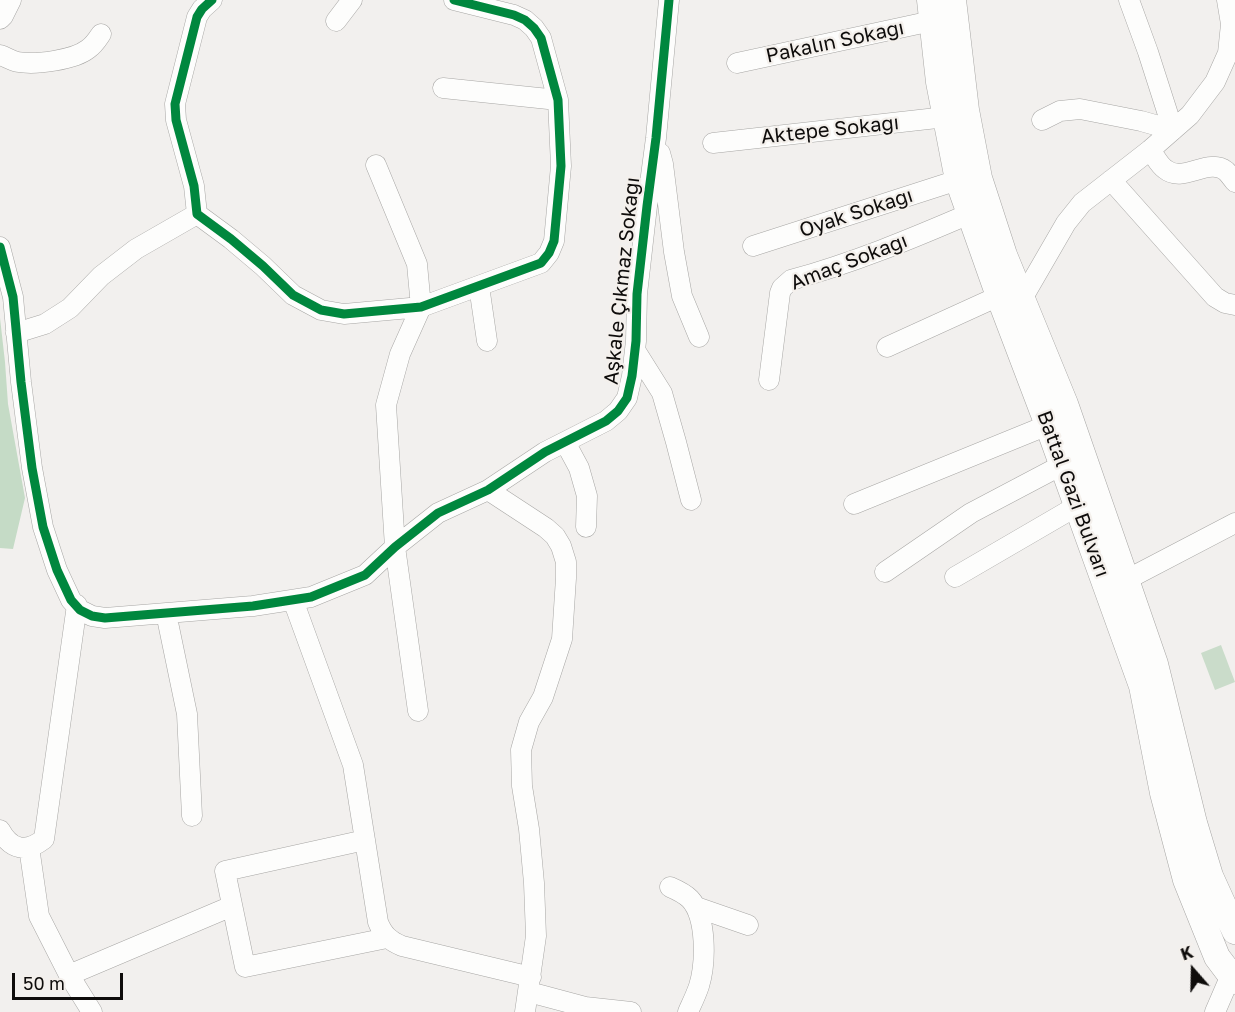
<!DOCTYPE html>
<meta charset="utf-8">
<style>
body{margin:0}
#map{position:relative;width:1235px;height:1012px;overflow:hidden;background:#f2f0ee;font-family:"Golos Text",sans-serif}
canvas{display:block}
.north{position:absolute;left:1163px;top:940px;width:60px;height:60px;-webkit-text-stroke:4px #f4f0ec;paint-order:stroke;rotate:340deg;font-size:16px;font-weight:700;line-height:24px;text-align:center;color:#0e0c0b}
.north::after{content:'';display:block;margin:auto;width:21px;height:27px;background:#0e0c0b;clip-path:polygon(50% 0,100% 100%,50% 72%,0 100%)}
.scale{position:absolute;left:12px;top:973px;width:111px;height:27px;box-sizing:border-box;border:3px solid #0e0c0b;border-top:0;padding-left:8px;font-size:18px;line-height:21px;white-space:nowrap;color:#0e0c0b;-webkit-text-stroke:4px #f4f0ec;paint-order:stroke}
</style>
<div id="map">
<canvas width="1235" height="1012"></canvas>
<div class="north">K</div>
<div class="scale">50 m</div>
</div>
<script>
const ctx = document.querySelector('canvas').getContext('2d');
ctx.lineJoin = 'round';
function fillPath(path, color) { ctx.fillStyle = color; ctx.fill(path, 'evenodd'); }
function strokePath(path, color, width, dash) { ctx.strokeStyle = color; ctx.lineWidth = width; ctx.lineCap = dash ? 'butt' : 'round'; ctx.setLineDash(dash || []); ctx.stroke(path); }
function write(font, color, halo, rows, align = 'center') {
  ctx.font = font + ' "Golos Text",sans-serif'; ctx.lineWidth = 4.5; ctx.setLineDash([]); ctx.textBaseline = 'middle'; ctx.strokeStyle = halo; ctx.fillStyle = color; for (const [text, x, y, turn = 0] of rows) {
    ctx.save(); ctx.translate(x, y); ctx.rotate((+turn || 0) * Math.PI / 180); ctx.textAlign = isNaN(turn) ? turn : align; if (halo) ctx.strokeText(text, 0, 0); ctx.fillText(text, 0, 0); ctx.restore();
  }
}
fillPath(new Path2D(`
 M1221,645L1235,682L1215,690L1201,653Z`), '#cadcca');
fillPath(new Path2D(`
 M0,318L5,362L8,404L25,498L13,549L0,548Z`), '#c5dbc6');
const minor = new Path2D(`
 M212,0L202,9L197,17L175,104L176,120L194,186L197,214L231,239L263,266L293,295L321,310L344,314L421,307L541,263L549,253L554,241L561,166L558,100L541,38L534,28L525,20L514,15L454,0
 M1129,0L1148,52L1173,130
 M0,19L3,16L11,0
 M336,21L352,0
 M0,55C6,57 12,61 18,62C36,65 74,60 88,49C94,45 97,40 101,34
 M737,63L932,21
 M443,88L558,100
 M1042,120L1060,111L1080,109L1141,121L1173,130
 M713,143L946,117
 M1150,150C1155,156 1159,165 1165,169C1183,184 1208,157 1226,171C1229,174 1232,178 1235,182
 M660,153L663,164L674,252L682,296L699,337
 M376,165L417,264L421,307L400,354L386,405L395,547L418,711
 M1111,180L1215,297L1225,303L1235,305
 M753,246L958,180
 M0,247L13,297L21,382L32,468L43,527L57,570L71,600L80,610L92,616L105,618L253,606L311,597L365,575L395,547L438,513L488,490L545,452L606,421L618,411L627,398L632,376L636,341L637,294L647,206L656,138L669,0
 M479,286L487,341
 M1022,299L1066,223L1082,203L1150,150L1190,115L1215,82L1228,53L1231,24L1227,0
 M16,333L45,324L70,308L101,276L136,249L197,214
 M887,347L999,296
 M635,350L662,393L676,442L691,500
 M769,380L780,293L782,288L791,280C853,263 911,239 969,214
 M565,442L579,468L587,496L586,527
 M488,490L546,528L555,536L561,546L566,562V578L562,639L543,697L529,722L521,750L522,786L529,829L534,883L536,936L525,1012
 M854,504L1048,425
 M885,572L971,513L1062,465
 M955,577L1077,506
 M1126,580L1235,523
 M293,600L353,765L378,922C383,935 390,941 402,946L531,977
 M166,613L187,714L192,816
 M0,830C11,850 26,853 44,839L77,605
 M365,840L225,871L245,967L387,938
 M29,847L39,916L69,975L92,1012
 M670,887C677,890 684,893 690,899C707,917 706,963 699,986C696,995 692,1003 688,1012
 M696,907L748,925
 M69,975L232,906
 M529,992L585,1007L631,1012
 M1215,1012L1231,975`);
const major = new Path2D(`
 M930,0L939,82L958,180L999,296L1048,425L1142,686L1163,793L1186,880L1217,957L1235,981
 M953,0L966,110L979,178L1004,255L1065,404L1126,580L1155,664L1194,823L1210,876L1235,931`);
strokePath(minor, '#a7a6a4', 21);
strokePath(major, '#a7a6a4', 27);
strokePath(minor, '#fdfdfc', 20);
strokePath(major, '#fdfdfc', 26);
strokePath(new Path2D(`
 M212,0L202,9L197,17L175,104L176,120L194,186L197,214L231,239L263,266L293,295L321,310L344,314L421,307L541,263L549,253L554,241L561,166L558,100L541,38L534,28L525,20L514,15L454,0
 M0,247L13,297L21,382L32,468L43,527L57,570L71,600L80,610L92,616L105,618L253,606L311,597L365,575L395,547L438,513L488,490L545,452L606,421L618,411L627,398L632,376L636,341L637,294L647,206L656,138L669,0`), '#00873e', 9);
write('20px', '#0e0c0b', '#f4f0ec', [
 ["Pakalın Sokağı",835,42,-12],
 ["Aktepe Sokağı",830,130,-6],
 ["Oyak Sokağı",856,213,-18],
 ["Amaç Sokağı",849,262,-21],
 ["Aşkale Çıkmaz Sokağı",622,281,-84],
 ["Battal Gazi Bulvarı",1073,494,70]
]);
</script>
